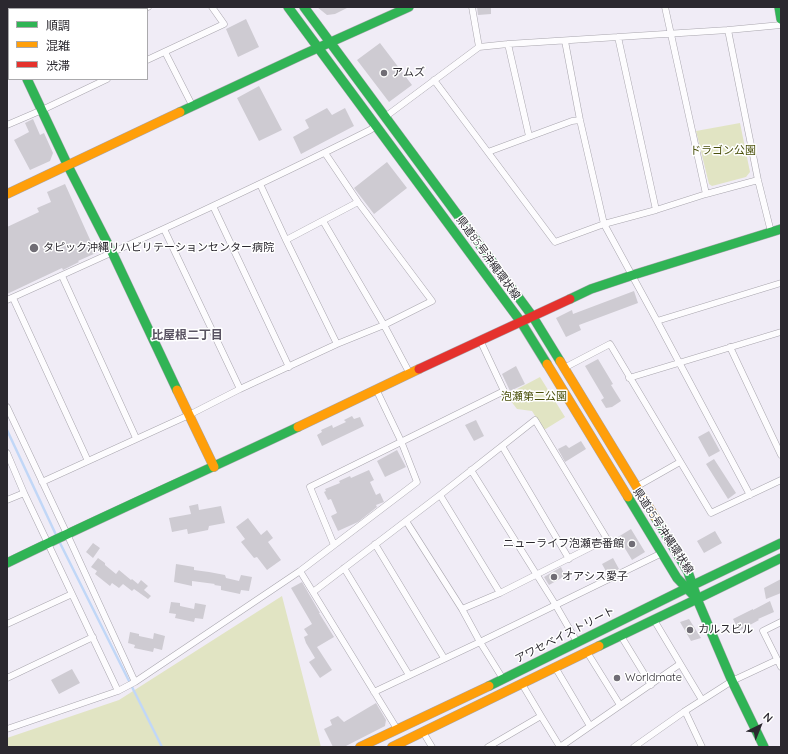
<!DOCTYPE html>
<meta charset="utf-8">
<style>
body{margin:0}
#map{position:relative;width:788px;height:754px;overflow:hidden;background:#f0ecf6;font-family:Quicksand,"Noto Sans JP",sans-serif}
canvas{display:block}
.frame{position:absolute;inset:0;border:8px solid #2b282f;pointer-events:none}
.legend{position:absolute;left:8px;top:8px;width:140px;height:72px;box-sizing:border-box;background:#fff;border:1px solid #aaa9ac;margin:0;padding:5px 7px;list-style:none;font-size:12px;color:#2b282f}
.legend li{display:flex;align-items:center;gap:8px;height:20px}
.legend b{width:20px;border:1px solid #aaa9ac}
.north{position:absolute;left:740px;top:706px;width:40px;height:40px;-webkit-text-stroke:3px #fff;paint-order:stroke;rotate:43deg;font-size:11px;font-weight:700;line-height:16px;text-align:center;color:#2b282f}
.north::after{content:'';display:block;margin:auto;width:14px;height:18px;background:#2b282f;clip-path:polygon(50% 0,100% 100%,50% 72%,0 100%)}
</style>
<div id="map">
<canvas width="788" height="754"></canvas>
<div class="frame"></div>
<ul class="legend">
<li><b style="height:5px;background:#30b455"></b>順調</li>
<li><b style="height:5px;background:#ff9f0a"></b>混雑</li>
<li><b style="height:5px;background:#e5322d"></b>渋滞</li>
</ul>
<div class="north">N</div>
</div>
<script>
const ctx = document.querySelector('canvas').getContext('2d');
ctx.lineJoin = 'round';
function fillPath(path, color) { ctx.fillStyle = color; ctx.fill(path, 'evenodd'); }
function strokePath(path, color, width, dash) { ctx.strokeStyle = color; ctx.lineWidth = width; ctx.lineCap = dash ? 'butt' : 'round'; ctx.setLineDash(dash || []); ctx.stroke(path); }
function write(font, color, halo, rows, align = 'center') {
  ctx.font = font + ' Quicksand,"Noto Sans JP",sans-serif'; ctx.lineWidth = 3; ctx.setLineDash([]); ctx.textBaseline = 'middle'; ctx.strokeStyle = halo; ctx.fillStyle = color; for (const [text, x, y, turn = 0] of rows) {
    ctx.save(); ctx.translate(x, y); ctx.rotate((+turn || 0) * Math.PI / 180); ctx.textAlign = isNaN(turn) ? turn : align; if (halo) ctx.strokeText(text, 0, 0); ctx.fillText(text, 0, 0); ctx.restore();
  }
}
fillPath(new Path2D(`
 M740,123L750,172L746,177L712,186L709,184L696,131Z
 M540,377L565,417L544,430L532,411L517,409L507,396L508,394Z
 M282,596L321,747H7V738L119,700Z`), '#e1e4c3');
strokePath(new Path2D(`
 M7,430L57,537
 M59,541L162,747`), '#c1d7f7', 2.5);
fillPath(new Path2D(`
 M317,7H349L335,14L327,15Z
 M477,7H491V14L478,15Z
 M246,19L259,47L238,57L226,29Z
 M380,43L412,85L389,102L357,60Z
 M259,86L282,130L259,141L237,98Z
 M327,108L332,115L345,108L354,126L301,154L293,137L309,128L305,120Z
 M33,119L40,135L44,133L53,153L50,161L30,170L14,140L29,132L25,123Z
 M387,162L407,188L374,214L354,188Z
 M65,184L96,253L78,261L79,262L63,270L62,268L7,294V227L39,212L37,208L51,202L47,192Z
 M634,291L638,303L579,325L581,330L566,337L556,318L572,310L573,314Z
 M598,359L613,384L611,385L621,401L612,407L606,408L601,400L604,398L585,366Z
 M516,366L525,384L510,391L502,374Z
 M352,416L354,419L360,417L364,426L322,446L317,435L322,432L321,430L332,425L333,428L346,422L344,420Z
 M476,420L484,436L474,441L465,425Z
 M709,431L720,451L709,457L698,437Z
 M581,441L586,449L565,462L558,449L566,445L569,448Z
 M397,450L406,467L385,477L377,461Z
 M714,459L736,493L728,499L706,464Z
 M369,470L374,480L370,482L376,495L380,493L384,502L376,505L377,507L358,522L338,531L331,516L337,513L331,499L328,500L324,492L326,491L325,489L340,483L339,481L350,476L351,478Z
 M198,504L199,510L221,506L225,523L209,526L208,530L188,534L187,529L172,532L169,518L191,514L189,506Z
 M248,518L261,535L267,530L273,538L268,542L281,560L267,570L257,557L254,558L241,542L245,539L236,527Z
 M631,529L645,552L632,560L618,537Z
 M715,531L722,543L704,553L697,541Z
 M93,543L100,548L93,558L86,552Z
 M98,558L105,563V565L116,574L119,570L131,580L132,579L138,584L141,580L148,586L144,590L151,596L148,599L134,589L132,591L123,584L119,588L112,583L110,586L95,574L97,571L91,567Z
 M613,558L619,569L608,575L602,564Z
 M176,564L194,567V570L209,572L225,575L226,578L239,581L241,575L252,577L249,591L241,590L240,594L221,590V586L214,585L215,584L192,581V586L174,582Z
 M561,567L565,576L549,585L544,577Z
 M781,579V593L766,599L764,588Z
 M302,582L320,613H319L334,637L317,647L332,670L320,678L309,662L315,658L306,643L304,637L308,635L304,629L312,624L291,588Z
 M770,601L774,612L758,619L759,620L739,631L733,619L753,609V610Z
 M171,602L180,603V606L194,609L195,603L206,605L203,619L195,618L194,622L175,618L176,614L169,613Z
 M689,619L701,638L691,641L680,622Z
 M130,632L139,634V636L153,639L154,633L165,636L162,650L154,648L153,652L134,648L135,645L128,643Z
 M72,669L80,683L59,694L51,680Z
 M376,703L386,720L385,726L344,747H333L324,729L332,725L330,720L338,716L344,722Z`), '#cecbd2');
const street = new Path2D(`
 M57,7L58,9
 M472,7L479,47
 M665,7L706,194
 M143,9L148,7
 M728,30L758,180L771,232
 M618,37L656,210
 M565,41L580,120L604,224L657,321L750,495
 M508,44L529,136
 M165,52L193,107
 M147,60L224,24L212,7
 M434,80L555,242L604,224L656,210L706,194L758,180
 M385,117L479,47L508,44L728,30L781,25
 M7,125L42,110L107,79
 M488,152L572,121L580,120
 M260,184L286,240L337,344
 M213,206L289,367
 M323,221L384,325L410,374
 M164,229L240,389
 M286,240L358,202
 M62,276L136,438
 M13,298L88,461
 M7,300C129,245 251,190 370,130L376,126
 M657,321L781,283
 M730,347L781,455
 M564,368L610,344L711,513L781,480
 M629,378L781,332
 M7,407L67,534L135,682
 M502,446L569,559
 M7,453L24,493L118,691
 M471,470L555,604L577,642
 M42,482L189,415L240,389L337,344L384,325L432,301L358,202L325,153
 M636,487L680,462
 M440,495L500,593
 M7,500L24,493
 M406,521L462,609L480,642L503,679
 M375,544L444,658
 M334,545L310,487L504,391L480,340
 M344,568L409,675
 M300,571L397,729
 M313,592L440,495L535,420L607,539L500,593L462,609
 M654,620L702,700
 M781,622L763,631L781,667
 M7,624L72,594
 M621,636L651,685
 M587,652L620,705
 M555,667L590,726
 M7,678L93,637
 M522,684L541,716L560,747
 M374,692L480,642L662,553
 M685,711L702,747
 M7,729L118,691L135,682L300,571L417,482L401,441L376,389
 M423,732L432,747
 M488,747L541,716
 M560,747L680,664
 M634,747L685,711L732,681L777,660`);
const fast = new Path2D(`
 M288,7L521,322L547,364
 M304,7L533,317L560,361
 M779,7L781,19
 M7,37L9,41
 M27,79L68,166L112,252L177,390
 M180,112L302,55L409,7
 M570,299L591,289L633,275L781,229
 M628,497L677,578L697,599
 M655,517L688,572L696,595
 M7,563C103,516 201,473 298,427
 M687,588L781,543
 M697,599L781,558
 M599,646L697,599L732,681L764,747
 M489,686L687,588`);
const slow = new Path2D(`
 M7,194L180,112
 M560,361L655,517
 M547,364L628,497
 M177,390L214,467
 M298,427L419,369
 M360,747L489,686
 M392,747L599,646`);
const jam = new Path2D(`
 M419,369L570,299`);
strokePath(street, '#a8a5ad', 7);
strokePath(fast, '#a8a5ad', 10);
strokePath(slow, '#a8a5ad', 10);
strokePath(jam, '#a8a5ad', 10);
strokePath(street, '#fdfcfe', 6);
strokePath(fast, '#30b455', 9);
strokePath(slow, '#ff9f0a', 9);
strokePath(jam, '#e5322d', 9);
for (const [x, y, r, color] of [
 [384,73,4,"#706d75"],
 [34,248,5,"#706d75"],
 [632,544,4,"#706d75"],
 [554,577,4,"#706d75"],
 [690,630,4,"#706d75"],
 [617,678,4,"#706d75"]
]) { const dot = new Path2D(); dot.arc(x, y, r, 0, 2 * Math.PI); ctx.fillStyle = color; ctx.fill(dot); strokePath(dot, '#fff', 1.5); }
write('11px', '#2b282f', '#fff', [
 ["アムズ",392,73],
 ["タピック沖縄リハビリテーションセンター病院",43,248],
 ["ニューライフ泡瀬壱番館",624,544,"right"],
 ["オアシス愛子",562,577],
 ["カルスビル",698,630],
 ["Worldmate",625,678]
], 'left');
write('11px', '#4a500b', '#fff', [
 ["ドラゴン公園",723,151],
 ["泡瀬第二公園",534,397]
]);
write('11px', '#2b282f', '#fff', [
 ["県道85号沖縄環状線",488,258,54],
 ["県道85号沖縄環状線",663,531,57],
 ["アワセベイストリート",565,635,-27]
]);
write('bold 12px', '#595362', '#fff', [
 ["比屋根二丁目",187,335]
]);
</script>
